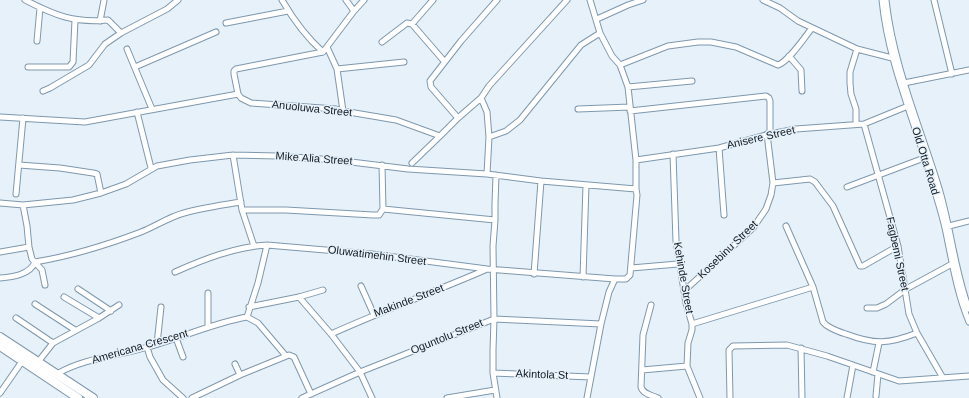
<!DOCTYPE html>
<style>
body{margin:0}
canvas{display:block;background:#e6f1fa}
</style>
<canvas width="969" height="398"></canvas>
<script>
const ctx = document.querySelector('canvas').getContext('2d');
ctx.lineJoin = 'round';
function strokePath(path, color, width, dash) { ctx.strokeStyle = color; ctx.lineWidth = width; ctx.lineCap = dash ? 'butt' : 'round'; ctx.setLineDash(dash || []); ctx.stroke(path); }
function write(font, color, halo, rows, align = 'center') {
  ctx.font = font + ' Arial,sans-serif'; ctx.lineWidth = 3; ctx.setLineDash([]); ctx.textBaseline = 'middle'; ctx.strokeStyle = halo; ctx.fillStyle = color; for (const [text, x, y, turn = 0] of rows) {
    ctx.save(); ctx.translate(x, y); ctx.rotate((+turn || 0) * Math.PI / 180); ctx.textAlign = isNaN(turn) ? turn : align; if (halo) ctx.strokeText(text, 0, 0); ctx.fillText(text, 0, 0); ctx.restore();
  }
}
const minor = new Path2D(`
 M25,0C56,16 74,23 108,20L121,33
 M282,0C293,19 306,37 323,52
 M346,0L354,11
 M763,0L780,8L798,21L857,49L892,58
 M882,0C888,61 913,117 930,175C935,193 941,210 945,228C952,260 956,291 969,322
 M886,0C893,64 919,124 938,185C951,226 954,269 969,309
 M934,0L952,74
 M597,19L628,5L643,0
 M100,21L104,0
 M226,23L288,11
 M412,24L433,0
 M37,41L40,8
 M382,42L407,23L412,24L444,61
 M327,47L337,69L343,111
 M127,49L152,109
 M789,56L801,70L802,91
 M620,65L668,46L698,42H711L736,47L778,65C789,61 804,38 812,28
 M28,67H69L73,62L75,20
 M135,67L216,32
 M337,69L404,62
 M904,83L969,70
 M628,87L692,81
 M43,91L50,88L89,65L105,44L121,33L167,9L178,0
 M238,94L234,74V71L236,69L323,52L354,11L364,0
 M481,98L487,112L489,137
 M578,109L630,107
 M630,111L766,96L769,98L770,101V134
 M137,112L151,168
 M0,117L85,122L238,94L241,98L251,103L336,109L343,111L396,120L440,136L458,118L481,98L489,86L567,0
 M458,118L431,87L430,81L461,41L497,0
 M856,124V109L851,94L850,83V72L857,49
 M864,124L898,246L909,314L917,333L943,378
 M719,148L724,215
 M673,154L676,241L686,303L692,324V330L688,343L687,366L700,398
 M233,155L242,210L254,246
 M636,160L719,148L770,134L796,129L864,124L908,106
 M412,163L440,136
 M19,165L60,168L93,173L97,174L101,193
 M382,165L383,209
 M487,174L489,137L506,131L520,120L581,45L600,33
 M496,175L495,204V220L493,246L494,319L493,350V373L497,398
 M773,183L810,179L815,182L833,206L860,266H863L898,246
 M847,187L924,158
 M16,194L23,118
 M0,203L23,205L73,200L101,193L126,184L157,166L190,160L233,155L278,156L335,160L408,169L487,174L541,181L636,189
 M23,205L27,226L29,247L32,259L42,270L45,285
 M242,210H286L373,215H379L383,209L495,220
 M786,226L813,287L823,322L826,325C832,329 839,332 846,334C875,345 889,344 917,333
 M949,226L969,221
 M267,245L258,283L247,317L258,323L286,356
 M0,252L29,247
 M631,268L678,264
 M175,272C204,259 235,247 267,245L372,254L487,269L615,279
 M534,274L541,181
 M583,277L586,185
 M0,278C12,277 30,275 35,262C71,256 107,245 141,232C156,226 169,217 184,213C202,208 222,205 241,202
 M361,286L374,315
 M78,289L111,311
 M684,291L753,228L766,209L771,195L773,183L767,134
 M208,293V327
 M64,297L99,318
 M299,297L331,334L360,372L372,398
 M35,304L75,330
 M651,305L643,335L641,387C643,394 651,395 658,398
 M249,307L299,297L323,290
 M867,308H877L886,304L906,289L952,264
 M16,318L53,343
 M692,324L813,287
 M331,334C382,311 434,292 485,270
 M176,338L183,357
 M157,344L161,307
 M147,347L150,357L163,380L183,398
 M801,348L802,398
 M38,362L53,343L99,318L119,305
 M235,364L240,375
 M642,370L687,366
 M873,372L879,343
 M493,373L591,377
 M57,374C84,358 118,356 148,347C181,338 213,323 247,317
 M0,393L23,360
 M876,396L878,374
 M192,398L240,375L289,355L294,357L311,394
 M302,398L360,372L494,319L601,324
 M447,398L495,390
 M587,398L601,324L609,292L615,279H626L630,275L637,195L636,189V160L628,87L620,65L612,56L600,33L590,0
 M730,398L729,350L733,346L787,345L827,356L899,381L969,376
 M847,398L853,365`);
const highway = new Path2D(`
 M0,337L93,398
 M0,346L78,398`);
strokePath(minor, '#7f98ad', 7);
strokePath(highway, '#7f98ad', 10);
strokePath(minor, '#fff', 5);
strokePath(highway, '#fff', 8);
write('11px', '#111a22', '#e6f1fa', [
 ["Anuoluwa Street",312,109,6],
 ["Anisere Street",761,138,-13],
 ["Mike Alia Street",314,159,4],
 ["Old Otta Road",925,161,73],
 ["Kosebinu Street",728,250,-44],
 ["Fagbemi Street",897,254,78],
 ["Oluwatimehin Street",377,256,7],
 ["Kehinde Street",683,278,80],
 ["Makinde Street",409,301,-21],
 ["Oguntolu Street",447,337,-22],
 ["Americana Crescent",140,347,-16],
 ["Akintola St",542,375,2]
]);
</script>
